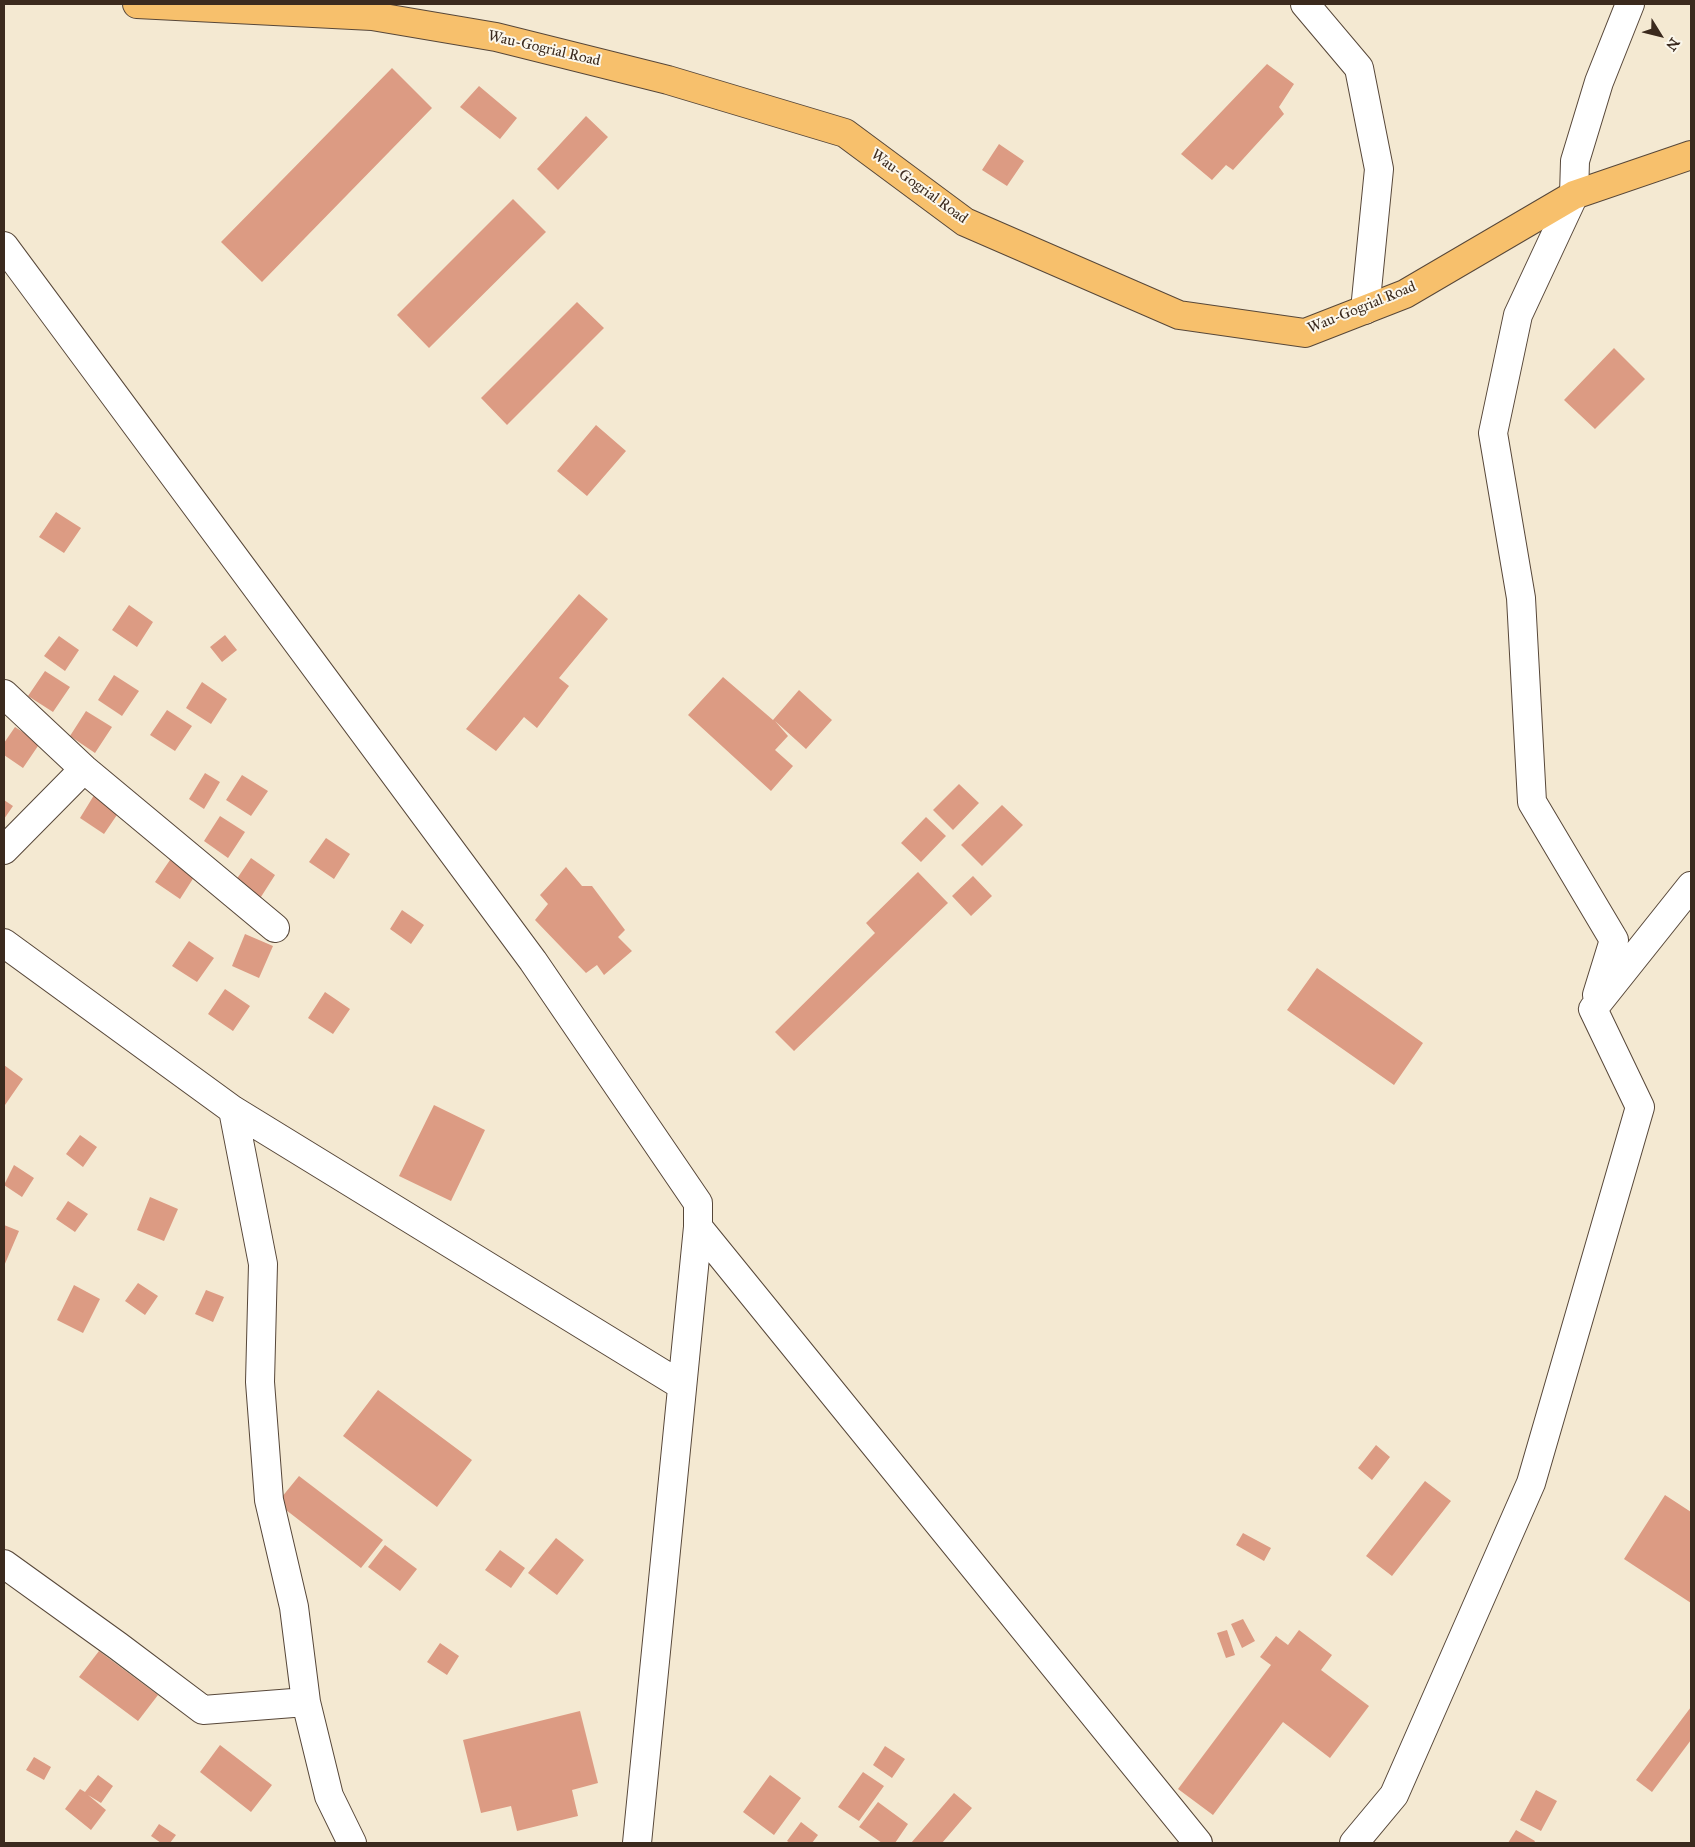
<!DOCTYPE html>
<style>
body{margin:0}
#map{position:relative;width:1695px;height:1847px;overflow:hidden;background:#f4e9d2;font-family:"IM FELL Great Primer",serif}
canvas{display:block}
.frame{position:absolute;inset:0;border:5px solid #3b2a1e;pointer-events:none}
.north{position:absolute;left:1635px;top:10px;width:50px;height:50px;-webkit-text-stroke:4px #fbf7ec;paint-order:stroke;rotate:126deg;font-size:14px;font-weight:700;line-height:20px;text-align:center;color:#3b2a1e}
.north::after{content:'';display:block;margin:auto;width:18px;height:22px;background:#3b2a1e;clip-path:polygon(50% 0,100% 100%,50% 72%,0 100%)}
</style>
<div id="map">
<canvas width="1695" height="1847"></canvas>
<div class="frame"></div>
<div class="north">N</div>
</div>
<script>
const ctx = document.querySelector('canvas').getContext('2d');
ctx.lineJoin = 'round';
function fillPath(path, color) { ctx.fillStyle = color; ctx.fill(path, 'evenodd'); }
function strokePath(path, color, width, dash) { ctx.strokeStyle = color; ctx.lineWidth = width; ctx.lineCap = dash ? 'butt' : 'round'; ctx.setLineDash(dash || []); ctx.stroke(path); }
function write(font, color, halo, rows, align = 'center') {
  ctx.font = font + ' "IM FELL Great Primer",serif'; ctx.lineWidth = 4; ctx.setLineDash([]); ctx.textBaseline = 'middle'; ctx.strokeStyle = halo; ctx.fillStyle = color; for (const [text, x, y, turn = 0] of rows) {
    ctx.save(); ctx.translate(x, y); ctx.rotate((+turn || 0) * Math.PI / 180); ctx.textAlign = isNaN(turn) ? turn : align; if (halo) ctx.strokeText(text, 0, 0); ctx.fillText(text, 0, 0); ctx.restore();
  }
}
fillPath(new Path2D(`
 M1267,64L1294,84L1279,107L1284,114L1233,170L1226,165L1212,180L1181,154Z
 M392,68L432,108L262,282L221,242Z
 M479,86L517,118L500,139L460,107Z
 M586,116L608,137L558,190L537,169Z
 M999,144L1024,161L1007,186L982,170Z
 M513,199L546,232L429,348L397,315Z
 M577,302L604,328L507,425L481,398Z
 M1614,348L1645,379L1595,429L1564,400Z
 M596,425L626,451L587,496L557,471Z
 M56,512L81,528L64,553L39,537Z
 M579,594L608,619L559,678L569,686L537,728L524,717L496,751L466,729Z
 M129,605L153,622L137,647L112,630Z
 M225,635L237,650L222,662L210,647Z
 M59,636L79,650L65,671L44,656Z
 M45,671L70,687L53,712L28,696Z
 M114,675L139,691L122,716L98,700Z
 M723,677L773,720L799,690L832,720L806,749L775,721L788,736L775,750L793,766L771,791L688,715Z
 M202,682L227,699L211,724L186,708Z
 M167,710L192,726L175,751L150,735Z
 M86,711L112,727L95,753L70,736Z
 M15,727L40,743L23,768L4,755V743Z
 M205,773L220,782L204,809L189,799Z
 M242,775L268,791L251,816L226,800Z
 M959,784L979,803L953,830L933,810Z
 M96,792L121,809L104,834L80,818Z
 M4,800L13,806L4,819Z
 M1002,805L1023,825L982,866L961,845Z
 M220,816L245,832L228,858L204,841Z
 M926,817L946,836L921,862L901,843Z
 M326,838L350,854L334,879L309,862Z
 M172,857L196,874L180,899L155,882Z
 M251,858L275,875L259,900L234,883Z
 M566,867L582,886H592L625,930L618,937L632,951L604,975L597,965L586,973L535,920L548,904L540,895Z
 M918,872L948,903L794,1051L775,1032L875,933L866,923Z
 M973,876L992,896L971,916L952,896Z
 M402,910L424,925L411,944L390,929Z
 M245,934L273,946L259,978L232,966Z
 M189,941L214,958L197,982L172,966Z
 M1317,968L1423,1043L1394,1085L1287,1010Z
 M225,989L250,1006L233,1031L208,1014Z
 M325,992L350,1009L333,1034L308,1018Z
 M4,1065L23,1079L5,1105L4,1104Z
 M434,1105L485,1130L451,1201L399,1176Z
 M80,1135L97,1147L83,1167L66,1154Z
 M14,1165L34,1178L22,1197L4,1185Z
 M150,1197L178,1209L164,1241L137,1230Z
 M68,1201L88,1214L75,1232L56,1219Z
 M4,1225L19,1231L4,1266Z
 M138,1283L158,1296L145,1315L125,1301Z
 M74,1285L100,1299L83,1333L57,1320Z
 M206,1290L224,1297L213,1322L195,1314Z
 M378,1390L472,1460L437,1507L343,1436Z
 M1376,1445L1390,1457L1372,1480L1358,1468Z
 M299,1476L383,1540L361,1568L277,1503Z
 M1425,1481L1451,1501L1392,1576L1366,1556Z
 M1665,1495L1691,1512V1603L1624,1559Z
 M1243,1533L1271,1548L1264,1561L1236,1545Z
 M556,1538L584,1560L557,1595L528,1573Z
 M385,1545L417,1569L400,1591L368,1567Z
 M500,1550L525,1568L511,1588L485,1570Z
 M1243,1619L1255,1641L1242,1648L1231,1624Z
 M1227,1630L1235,1655L1226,1658L1217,1633Z
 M1299,1630L1332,1655L1321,1670L1369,1706L1330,1758L1283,1722L1213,1815L1178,1789L1271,1665L1260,1657L1276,1636L1288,1645Z
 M440,1643L459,1656L447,1675L427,1662Z
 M99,1651L158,1695L138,1721L79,1677Z
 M1691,1707V1740L1652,1792L1636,1780Z
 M580,1711L598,1783L572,1790L578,1816L517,1831L511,1806L481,1813L463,1740Z
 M220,1745L272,1785L251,1812L200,1772Z
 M885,1746L905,1759L892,1778L873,1765Z
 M34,1757L51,1767L44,1780L26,1770Z
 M863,1772L884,1786L859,1821L838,1807Z
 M98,1775L113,1786L101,1803L88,1795L106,1810L91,1830L65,1809L80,1789L85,1792Z
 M770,1775L801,1798L774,1835L743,1812Z
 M1536,1790L1557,1801L1541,1831L1520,1820Z
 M954,1793L972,1808L942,1843H911Z
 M878,1802L908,1824L895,1843H882L859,1827Z
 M801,1822L818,1835L812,1843H790L787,1841Z
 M159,1824L176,1835L170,1843H161L151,1836Z
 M1516,1830L1535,1841L1534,1843H1508Z`), '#dc9b83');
const street = new Path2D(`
 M1305,4L1359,68L1379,169L1365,310
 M4,246L533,961L698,1203V1227L637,1843
 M4,694L84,769L275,928
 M4,850L84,769
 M4,943L233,1110L681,1385
 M1597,995L1614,940L1532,802L1521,598L1493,433L1518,315L1574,195L1575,161L1599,82L1630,4
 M233,1110L263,1264L260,1382L269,1500L294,1607L306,1702
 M698,1227L1198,1843
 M4,1564L118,1646L203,1710L306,1702L329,1796L352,1843
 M1354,1843L1394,1795L1531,1483L1640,1107L1593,1009L1691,886`);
const primary = new Path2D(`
 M137,4L372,16L496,37L668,80L845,133L965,222L1179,315L1305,333L1405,294L1574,195L1691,155`);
strokePath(street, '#574739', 30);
strokePath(primary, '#574739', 30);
strokePath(street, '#fff', 28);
strokePath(primary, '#f7c06c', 28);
write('15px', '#3b2a1e', '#fbf7ec', [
 ["Wau-Gogrial Road",544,49,13],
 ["Wau-Gogrial Road",919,187,36],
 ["Wau-Gogrial Road",1362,308,-22]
]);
</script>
